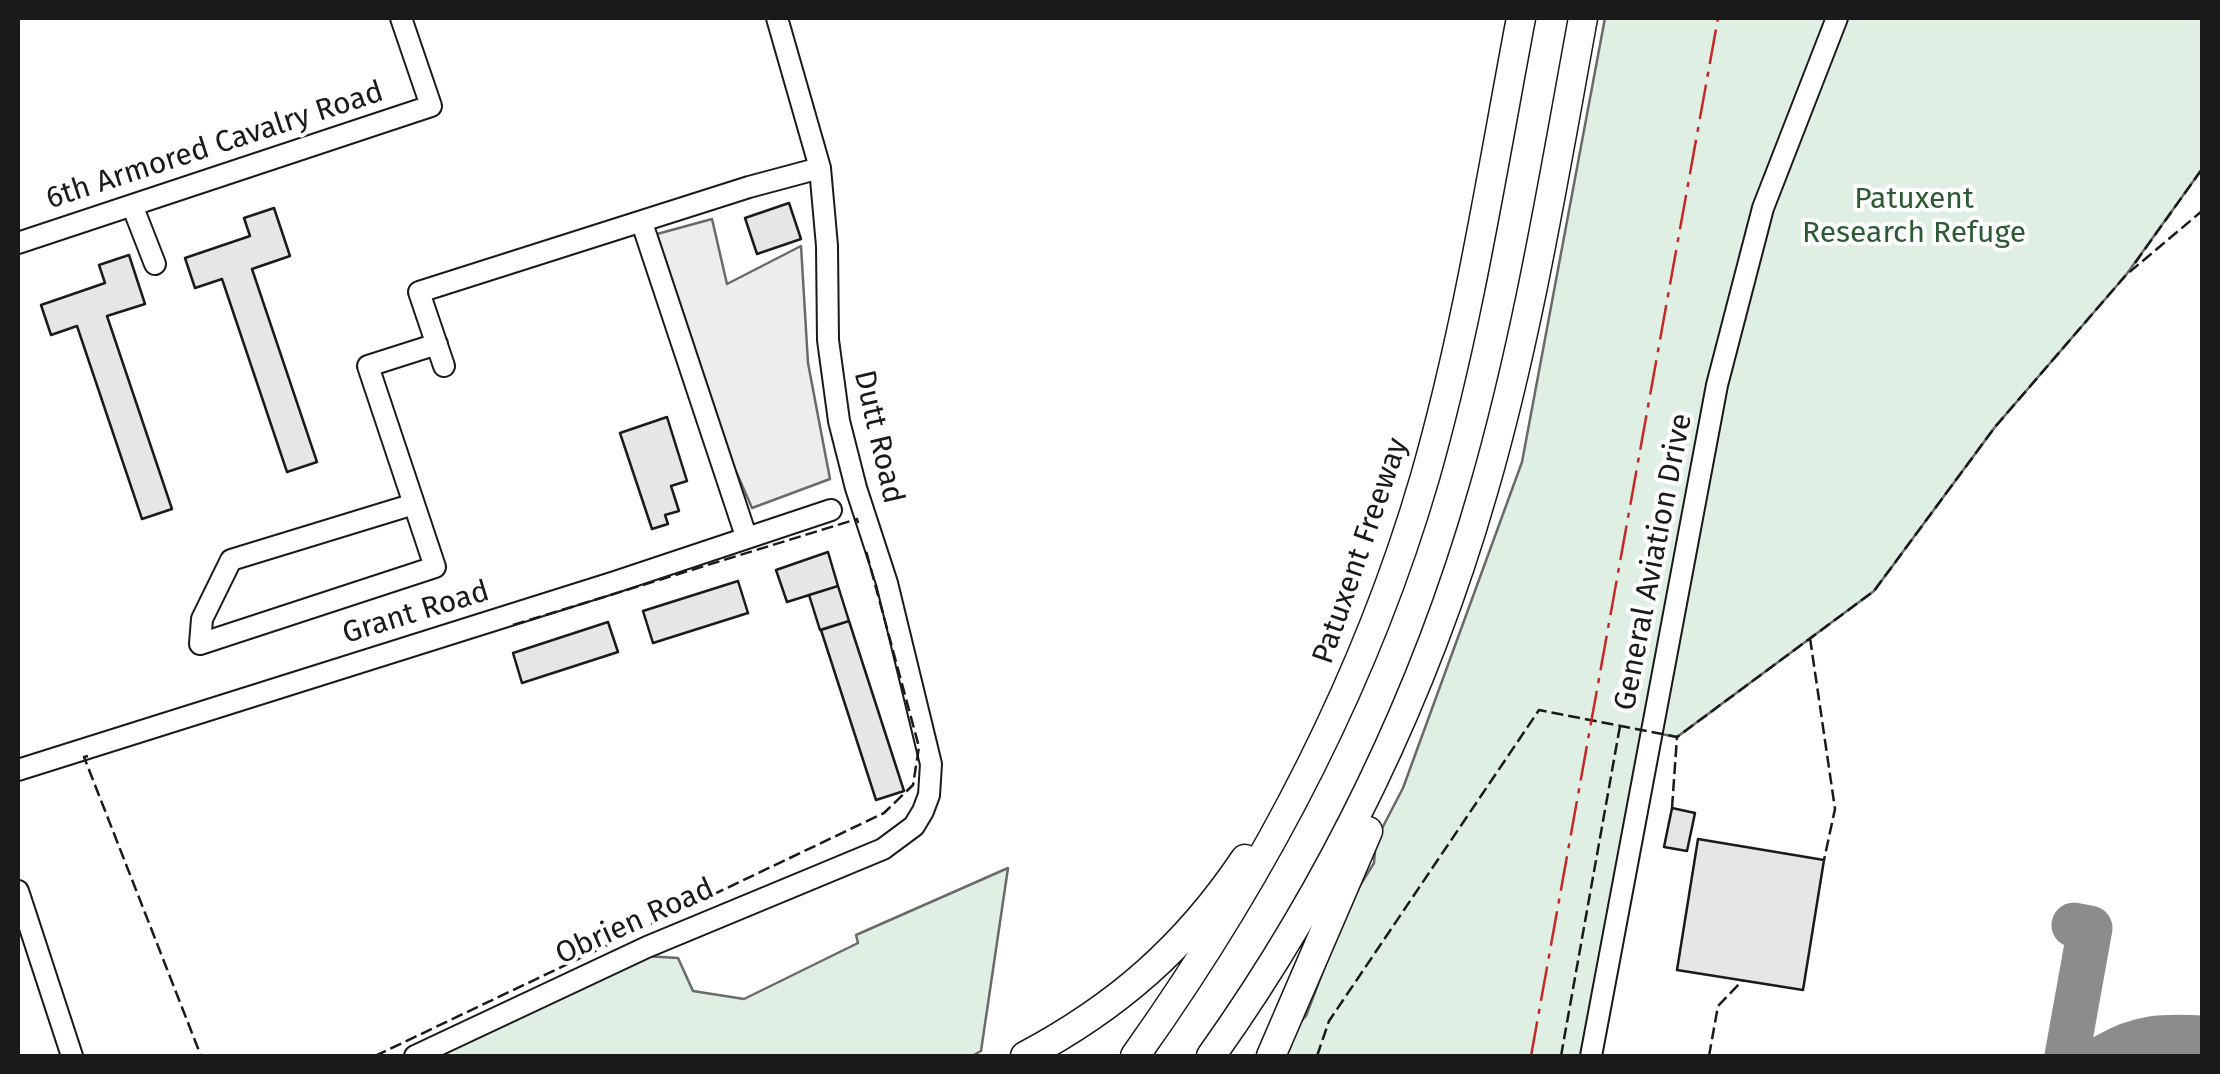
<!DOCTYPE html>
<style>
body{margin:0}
#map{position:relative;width:2220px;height:1074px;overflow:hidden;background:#fff;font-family:"Fira Sans",sans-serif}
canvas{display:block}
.frame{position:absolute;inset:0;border:20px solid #1a1a1a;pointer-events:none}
</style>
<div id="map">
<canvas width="2220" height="1074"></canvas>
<div class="frame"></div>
</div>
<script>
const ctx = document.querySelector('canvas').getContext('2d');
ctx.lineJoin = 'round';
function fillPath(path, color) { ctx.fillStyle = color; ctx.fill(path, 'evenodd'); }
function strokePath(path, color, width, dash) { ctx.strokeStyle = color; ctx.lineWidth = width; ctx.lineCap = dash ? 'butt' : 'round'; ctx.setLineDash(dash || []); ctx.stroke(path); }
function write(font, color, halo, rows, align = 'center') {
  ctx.font = font + ' "Fira Sans",sans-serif'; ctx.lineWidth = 8; ctx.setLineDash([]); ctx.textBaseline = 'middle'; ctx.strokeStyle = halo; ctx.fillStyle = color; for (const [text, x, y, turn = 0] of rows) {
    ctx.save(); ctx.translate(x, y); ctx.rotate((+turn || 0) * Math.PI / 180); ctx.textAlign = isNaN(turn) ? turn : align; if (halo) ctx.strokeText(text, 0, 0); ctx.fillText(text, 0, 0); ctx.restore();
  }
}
const green = new Path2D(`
 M1605,18H2202V169L2126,275L1995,427L1874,591L1677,737L1645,731L1584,1056H1286L1295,1028L1306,1016L1349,903L1374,863L1376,840L1403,788L1522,462Z
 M1008,868L981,1051L972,1056H434L645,956L678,958L693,991L744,999L858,943L856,935Z`);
fillPath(green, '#e0efe3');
strokePath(green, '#6a6a6a', 2.5);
const parking = new Path2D(`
 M712,219L727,284L801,246L808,363L830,479L752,508L735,469L657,234Z`);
fillPath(parking, '#ededed');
strokePath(parking, '#6a6a6a', 2.5);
strokePath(new Path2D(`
 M2067,1056L2090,928L2074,925
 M2106,1056C2140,1036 2163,1036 2202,1038`), '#8c8c8c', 45);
const building = new Path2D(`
 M789,203L801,239L757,254L745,218Z
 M274,208L290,256L252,269L317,462L287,472L222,279L195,288L185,258L250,236L244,218Z
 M129,255L145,304L107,316L172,509L142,519L77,326L51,335L41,305L105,283L99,265Z
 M667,417L687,481L671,486L679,511L665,515L668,524L652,529L620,433Z
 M828,552L838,586L787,602L776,570Z
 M738,581L748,613L653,643L643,611Z
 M838,586L849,621L820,630L809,595Z
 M849,621L904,791L876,800L821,630Z
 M608,622L618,652L522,683L513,653Z
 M1672,808L1695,813L1687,851L1664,847Z
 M1698,839L1824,860L1803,990L1677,970Z`);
fillPath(building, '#e6e6e6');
strokePath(building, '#1a1a1a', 2.5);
const minor = new Path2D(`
 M132,205L155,264
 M642,223L746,536
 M18,243L431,106L401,18
 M444,366L419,292L749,187L820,168
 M414,504L231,560L202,619L200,644L435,567L368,366L437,344
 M18,770L615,582L831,510
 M18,891L72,1056
 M415,1056L647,947L883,849L914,826L923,811L929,795L931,764L887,583L856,488L839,421L828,340L827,246L820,168L777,18
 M1591,1056L1717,385L1763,208L1837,18`);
const highway = new Path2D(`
 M1025,1056C1117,1007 1186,947 1245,859
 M1135,1056C1261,879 1364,687 1425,477C1468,327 1492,171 1521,18
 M1211,1056C1332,886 1425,694 1483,492C1528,337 1554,176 1583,18
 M1271,1056L1368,831`);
strokePath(minor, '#1a1a1a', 24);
strokePath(highway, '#1a1a1a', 31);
strokePath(minor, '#fff', 20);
strokePath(highway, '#fff', 28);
strokePath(new Path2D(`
 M2135,263L2202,169
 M513,625L857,519L858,523
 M1810,638L1835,809L1824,860
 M88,756L84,757L201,1056
 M1672,808L1677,737
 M375,1056L884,813L913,785L919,747L865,547
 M1317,1056L1329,1021L1539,710L1677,737L1874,591L1995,427L2126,275L2202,211
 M1561,1056L1620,726H1623
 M1709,1056L1718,1006L1743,980`), '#1a1a1a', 2.5, [12, 5]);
strokePath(new Path2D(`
 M1531,1056L1718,18`), '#c62828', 2.5, [35, 8, 5, 8]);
write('30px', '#1a1a1a', '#fff', [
 ["6th Armored Cavalry Road",215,146,-18],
 ["Dutt Road",878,437,77],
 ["Patuxent Freeway",1361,551,-71],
 ["General Aviation Drive",1654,562,-79],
 ["Grant Road",416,613,-17],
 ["Obrien Road",635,922,-24]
]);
write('30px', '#2b5a34', '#fff', [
 ["Patuxent",1914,200],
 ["Research Refuge",1914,234]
]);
</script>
